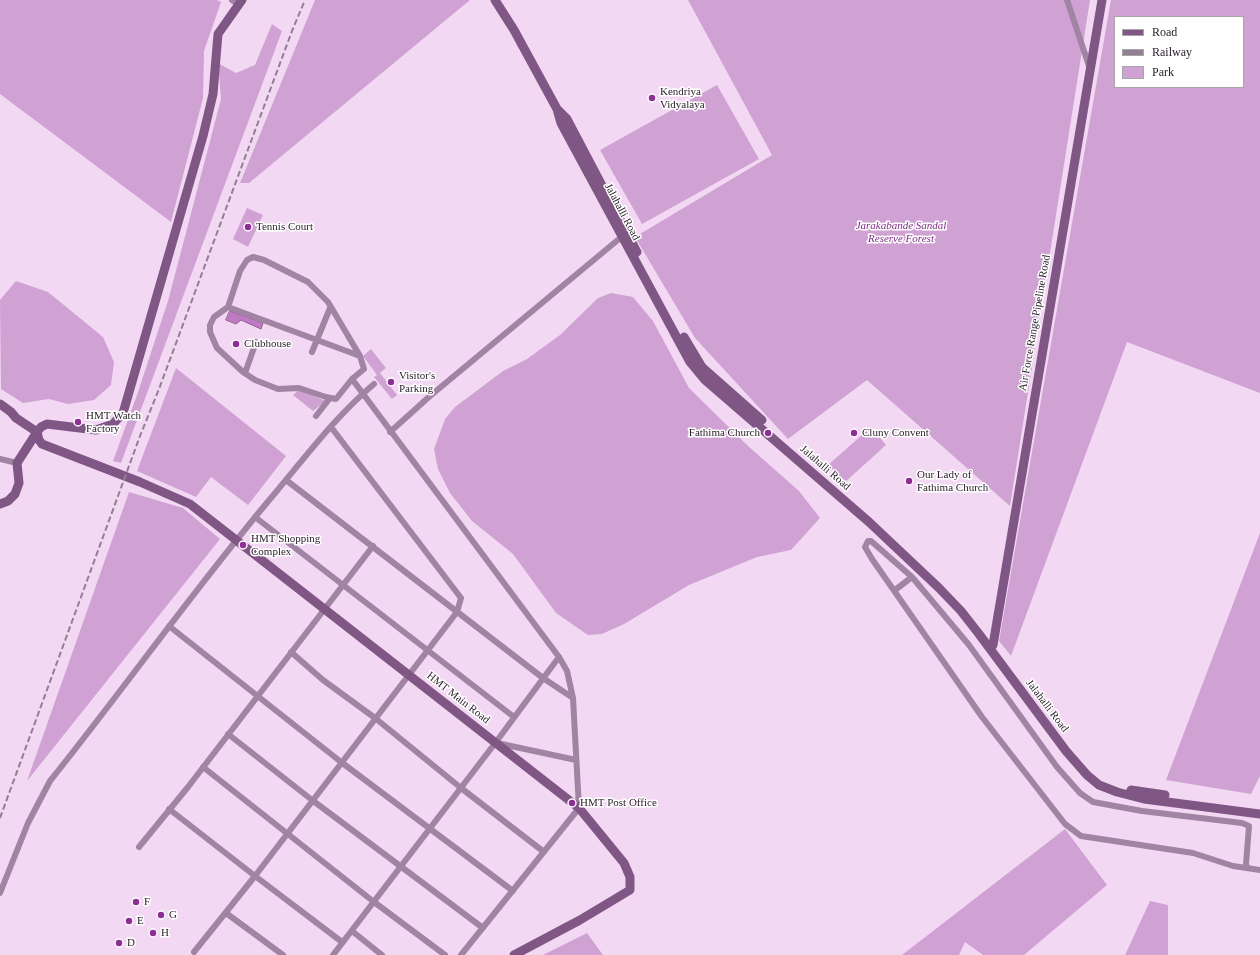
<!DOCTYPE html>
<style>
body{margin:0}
#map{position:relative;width:1260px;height:955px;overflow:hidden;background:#f3d8f4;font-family:"Times New Roman",serif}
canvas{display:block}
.legend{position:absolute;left:1114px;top:16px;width:130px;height:72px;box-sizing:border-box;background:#fff;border:1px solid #a8a4a8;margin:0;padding:5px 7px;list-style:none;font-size:12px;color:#261c26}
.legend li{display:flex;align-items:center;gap:8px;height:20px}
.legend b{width:20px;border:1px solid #a8a4a8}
</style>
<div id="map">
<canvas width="1260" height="955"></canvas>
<ul class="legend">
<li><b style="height:5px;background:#805684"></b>Road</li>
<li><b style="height:5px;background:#927f93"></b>Railway</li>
<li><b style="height:11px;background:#cfa2d3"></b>Park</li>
</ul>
</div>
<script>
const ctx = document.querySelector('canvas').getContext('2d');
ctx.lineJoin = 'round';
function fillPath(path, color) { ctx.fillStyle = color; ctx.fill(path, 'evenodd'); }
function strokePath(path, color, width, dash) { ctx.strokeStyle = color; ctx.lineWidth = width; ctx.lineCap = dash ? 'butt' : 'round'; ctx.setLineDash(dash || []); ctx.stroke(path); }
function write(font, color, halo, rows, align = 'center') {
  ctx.font = font + ' "Times New Roman",serif'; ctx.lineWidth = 3; ctx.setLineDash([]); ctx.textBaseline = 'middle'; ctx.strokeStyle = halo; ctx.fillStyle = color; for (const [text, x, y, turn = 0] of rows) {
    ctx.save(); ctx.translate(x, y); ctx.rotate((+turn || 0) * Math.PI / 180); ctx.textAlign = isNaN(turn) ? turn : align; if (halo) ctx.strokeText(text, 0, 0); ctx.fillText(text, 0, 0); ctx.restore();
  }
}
fillPath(new Path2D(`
 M0,0H217L221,2L204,51L203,98L171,222L0,94Z
 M315,0H470L249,183H240Z
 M688,0H1090L1010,506L867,380L788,439L695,338L635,237L772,155Z
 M1111,0H1260V393L1127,342L1011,656L999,641ZM1115,17H1243V87H1115Z
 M272,24L282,31L121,463L113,461L137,395L168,301L193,206L221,99L218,63L236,73L255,65Z
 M717,85L759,159L642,224L600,150Z
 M247,208L263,215L248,247L233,239Z
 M16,281L48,292L103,337L114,362L111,385L94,400L68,404L49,399L23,403L1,389L0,300Z
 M611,293L633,297L653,321L689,388L748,446L799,491L820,518L791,550L757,557L689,585L624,624L602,634L588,635L556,613L513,554L472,521L450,493L438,469L434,449L445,419L455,407L503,371L527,359L560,335L598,298Z
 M371,349L386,368L380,373L397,395L392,399L374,377L377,375L363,356Z
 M176,368L286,456L248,505L211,477L196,497L137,471Z
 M299,390L326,401L313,411L293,395Z
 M871,427L886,445L844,483L828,465Z
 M129,492L183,508L220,539L27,781Z
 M1260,533V776L1251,794L1166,780Z
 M1065,829L1107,885L1024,955H983L965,942L959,955H902Z
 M1150,901L1168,905V955H1125Z
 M587,933L603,955H543Z`), '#cfa2d3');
const water = new Path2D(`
 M230,311L263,323L261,329L241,320L236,324L226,320Z`);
fillPath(water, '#be7ac3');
strokePath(water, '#905e94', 1);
strokePath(new Path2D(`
 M232,0L239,5
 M1067,0L1090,69
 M228,307L360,356
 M312,352L330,308
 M245,373L256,342
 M352,379L336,399L326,397L299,388L278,389L255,380L243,372L217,348L210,332V325L214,317L228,307L240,271L247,260L253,257L264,260L308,282L328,302L360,356L364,369L352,379L559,657L567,671L573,698L579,808L461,955
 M316,416L330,398
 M390,432L430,396L625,234
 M0,459L17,463
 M286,480L543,678L573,698
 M255,517L514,717
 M895,590L912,577
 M169,626L341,762L513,891
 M291,652L323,680L375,718L461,788L544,852
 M228,734L312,800L483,928
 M497,743L576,760
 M203,767L374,902L445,955
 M169,809L255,876L342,942
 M139,847L188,787L373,546
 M1247,868L1246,864L1249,826L1242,823L1142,811L1093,802L1080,793L1057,767L969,645L912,577L871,541H868L865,547L872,559L982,717L1065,824L1081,836L1193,853L1233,866L1260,870
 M0,893L28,823L50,781C127,685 197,585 276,492C307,455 337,415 374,384
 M226,913L283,955
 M352,931L382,955
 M194,952L255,876L457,612L461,598L331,427
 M333,955L496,742L559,657`), '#a183a3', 6);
strokePath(new Path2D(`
 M242,0L218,34L213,94L203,136L123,413L113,424L96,430L47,424L41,427L37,432L39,440L42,444L140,482L190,504L579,808L624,863L630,877V890L580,920L514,955
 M495,0L514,30L557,109L561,123L690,362L704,379L869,522L939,588L961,611L979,634L1066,751L1087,775L1099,785L1117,792L1144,799L1260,814
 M558,110L567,119L637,252
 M684,337L702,367L762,420
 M0,404L11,412L16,418L37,432L17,463L19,483L15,494L8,501L0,504
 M990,648L993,645L1102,0
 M1131,790L1165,795`), '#805684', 9);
strokePath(new Path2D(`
 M0,818L140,436L159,389L292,31L305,0`), '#927f93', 2, [6, 3]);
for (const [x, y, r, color] of [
 [652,98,4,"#8e2e97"],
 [248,227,4,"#8e2e97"],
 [236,344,4,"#8e2e97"],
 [391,382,4,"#8e2e97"],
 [78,422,4,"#8e2e97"],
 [768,433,4,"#8e2e97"],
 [854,433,4,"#8e2e97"],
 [909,481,4,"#8e2e97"],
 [243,545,4,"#8e2e97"],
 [572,803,4,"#8e2e97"],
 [136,902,4,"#8e2e97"],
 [161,915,4,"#8e2e97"],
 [129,921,4,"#8e2e97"],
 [153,933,4,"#8e2e97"],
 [119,943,4,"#8e2e97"]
]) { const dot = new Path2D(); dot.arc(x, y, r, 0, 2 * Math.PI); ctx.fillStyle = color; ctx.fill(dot); strokePath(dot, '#fff', 1.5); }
write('11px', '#261c26', '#fff', [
 ["Kendriya",660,92],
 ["Vidyalaya",660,105],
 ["Tennis Court",256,227],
 ["Clubhouse",244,344],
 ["Visitor's",399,376],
 ["Parking",399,389],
 ["HMT Watch",86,416],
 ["Factory",86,429],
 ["Fathima Church",760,433,"right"],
 ["Cluny Convent",862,433],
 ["Our Lady of",917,475],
 ["Fathima Church",917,488],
 ["HMT Shopping",251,539],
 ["Complex",251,552],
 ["HMT Post Office",580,803],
 ["F",144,902],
 ["G",169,915],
 ["E",137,921],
 ["H",161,933],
 ["D",127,943]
], 'left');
write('11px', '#261c26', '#fff', [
 ["Jalahalli Road",622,212,62],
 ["Air Force Range Pipeline Road",1035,323,-80],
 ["Jalahalli Road",825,468,41],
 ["HMT Main Road",458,698,38],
 ["Jalahalli Road",1047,706,53]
]);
write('italic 11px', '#7c2a83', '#fff', [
 ["Jarakabande Sandal",901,226],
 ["Reserve Forest",901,239]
]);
</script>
